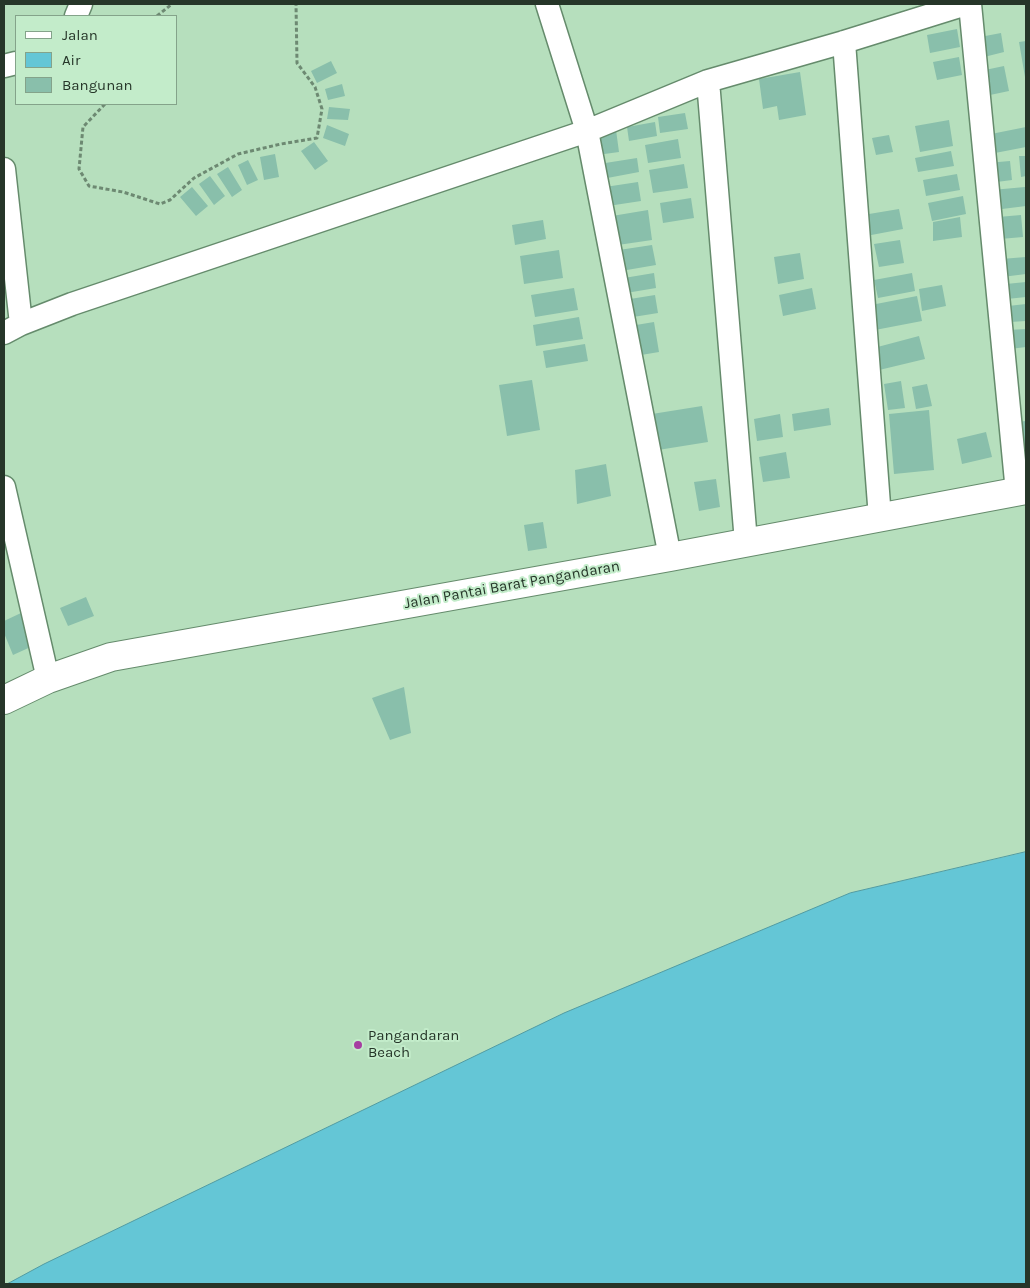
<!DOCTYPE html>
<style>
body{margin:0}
#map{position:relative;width:1030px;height:1288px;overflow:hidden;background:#b6dfbd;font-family:Karla,sans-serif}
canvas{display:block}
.frame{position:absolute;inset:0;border:5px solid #263629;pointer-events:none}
.legend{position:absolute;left:15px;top:15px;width:162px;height:90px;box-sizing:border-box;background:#c3ecca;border:1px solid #84a38a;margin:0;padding:6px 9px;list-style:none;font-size:15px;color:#263629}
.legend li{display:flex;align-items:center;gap:10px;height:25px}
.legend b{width:25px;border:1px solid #84a38a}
</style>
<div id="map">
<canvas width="1030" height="1288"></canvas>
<div class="frame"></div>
<ul class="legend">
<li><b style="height:6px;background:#fff"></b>Jalan</li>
<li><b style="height:14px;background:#64c6d6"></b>Air</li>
<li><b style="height:14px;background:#89bfab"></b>Bangunan</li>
</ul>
</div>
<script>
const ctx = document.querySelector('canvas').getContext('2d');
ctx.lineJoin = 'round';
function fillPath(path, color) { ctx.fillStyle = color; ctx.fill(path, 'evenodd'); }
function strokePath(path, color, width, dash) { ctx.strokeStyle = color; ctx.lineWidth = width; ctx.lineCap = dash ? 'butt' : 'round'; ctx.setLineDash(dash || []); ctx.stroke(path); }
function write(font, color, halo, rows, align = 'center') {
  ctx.font = font + ' Karla,sans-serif'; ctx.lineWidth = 4; ctx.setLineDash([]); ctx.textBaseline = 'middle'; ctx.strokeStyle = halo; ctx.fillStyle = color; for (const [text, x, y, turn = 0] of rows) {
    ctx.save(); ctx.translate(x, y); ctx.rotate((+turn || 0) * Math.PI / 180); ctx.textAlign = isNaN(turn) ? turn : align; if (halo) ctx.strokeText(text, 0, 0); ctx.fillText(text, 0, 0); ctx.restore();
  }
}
const water = new Path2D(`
 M1026,852V1284H7L44,1264L564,1013L850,893Z`);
fillPath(water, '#64c6d6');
strokePath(water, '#519ba2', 1);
fillPath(new Path2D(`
 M957,29L960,47L930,53L927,35Z
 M1001,33L1004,52L984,57L980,37Z
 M1026,41V77H1025L1019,42Z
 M959,57L962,75L937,80L933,62Z
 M331,61L337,73L317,83L311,71Z
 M1004,66L1009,91L990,95L985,70Z
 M800,72L806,115L779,120L777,106L763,109L759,79Z
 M342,84L345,96L328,100L325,89Z
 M329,107L350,109L348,120L327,119Z
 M685,113L688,129L660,133L658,117Z
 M949,120L953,146L920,152L915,126Z
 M655,122L657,136L629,141L627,127Z
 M327,125L349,134L345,146L323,138Z
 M1026,127V147L995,153L991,134Z
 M616,130L619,152L597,155L593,134Z
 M889,135L893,152L876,155L872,138Z
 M678,139L681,158L648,163L645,145Z
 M314,142L328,161L315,170L301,151Z
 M951,151L954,166L918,172L915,158Z
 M275,154L279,177L264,180L260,157Z
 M1019,156H1026V176L1021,177Z
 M637,158L639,172L602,179L599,164Z
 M248,160L258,180L247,185L238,165Z
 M1010,161L1012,180L989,183L987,163Z
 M684,164L688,188L653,193L649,170Z
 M228,167L242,190L232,197L217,174Z
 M957,174L960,190L926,196L923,180Z
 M210,176L225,196L214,205L199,184Z
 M638,182L641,201L608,206L605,187Z
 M192,187L208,206L196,216L180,197Z
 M1025,187L1026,206L994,210L992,190Z
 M963,196L966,214L932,221L928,203Z
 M691,198L694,218L663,223L660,203Z
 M899,209L903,229L866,236L863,215Z
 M648,210L652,240L611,246L606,217Z
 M1021,215L1023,237L1000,239L998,217Z
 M960,217L962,237L933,241V222Z
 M543,220L546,239L515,245L512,225Z
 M900,240L904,263L879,267L874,244Z
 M652,245L656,265L621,271L619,250Z
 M559,250L563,278L524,284L520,256Z
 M800,253L804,279L778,284L774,257Z
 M1026,257V274L1002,277L1001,259Z
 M654,273L656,288L626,293L624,278Z
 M912,273L915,291L878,298L874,280Z
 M1026,282V297L1007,299L1006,284Z
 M942,285L946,306L922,311L919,289Z
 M574,288L578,310L535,317L531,295Z
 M812,288L816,309L783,316L779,295Z
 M655,295L658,313L633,317L630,299Z
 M917,296L922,321L875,330L871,305Z
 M1026,304V321L1010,322L1008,306Z
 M579,317L583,339L536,346L533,325Z
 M654,322L659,352L635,356L630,326Z
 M1026,329V347L1010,349L1008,330Z
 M919,336L925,359L875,371L870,349Z
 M585,344L588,361L546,368L543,351Z
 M532,380L540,430L507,436L499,385Z
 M901,381L905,408L888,410L884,384Z
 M927,384L932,406L916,409L912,387Z
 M702,406L708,442L658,450L652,414Z
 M829,408L831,425L794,431L792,414Z
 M929,410L934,470L894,474L889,414Z
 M780,414L783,437L757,441L754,419Z
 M1026,421V454H1019L1016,422Z
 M986,432L992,457L962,464L957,439Z
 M786,452L790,478L763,482L759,457Z
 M606,464L611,496L577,504L575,470Z
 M716,479L720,507L699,511L694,482Z
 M543,522L547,548L528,551L524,525Z
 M86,597L94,616L68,626L60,608Z
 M21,613L35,645L13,655L4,633V621Z
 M404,687L411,733L390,740L372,698Z`), '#89bfab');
const street = new Path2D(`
 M547,4L587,131L670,557
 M970,4L1017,492
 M76,16L81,4
 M844,42L880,518
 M4,66L16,63
 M708,81L746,542
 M4,169L21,324
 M4,333L21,324L72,304L587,131L708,81L844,42L966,4
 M4,487L48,679`);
const secondary = new Path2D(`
 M4,700L48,679L111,657L670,557L1026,490`);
strokePath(street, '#658b6c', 25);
strokePath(secondary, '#658b6c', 30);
strokePath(new Path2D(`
 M157,16L172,4
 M105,104L83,127L79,169L89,186L123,192L160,204L170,200L194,178L238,154L281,144L317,138L322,109L315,87L297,63L296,4`), '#6d8972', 3, [4, 2.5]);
strokePath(street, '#fff', 22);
strokePath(secondary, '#fff', 28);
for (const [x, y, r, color] of [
 [358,1045,5,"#a63ea1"]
]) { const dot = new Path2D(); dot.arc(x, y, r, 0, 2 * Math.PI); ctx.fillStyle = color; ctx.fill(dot); strokePath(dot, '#c3ecca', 2); }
write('15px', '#263629', '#c3ecca', [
 ["Jalan Pantai Barat Pangandaran",512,585,-10]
]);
write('15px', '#263629', '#c3ecca', [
 ["Pangandaran",368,1036],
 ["Beach",368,1053]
], 'left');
</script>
